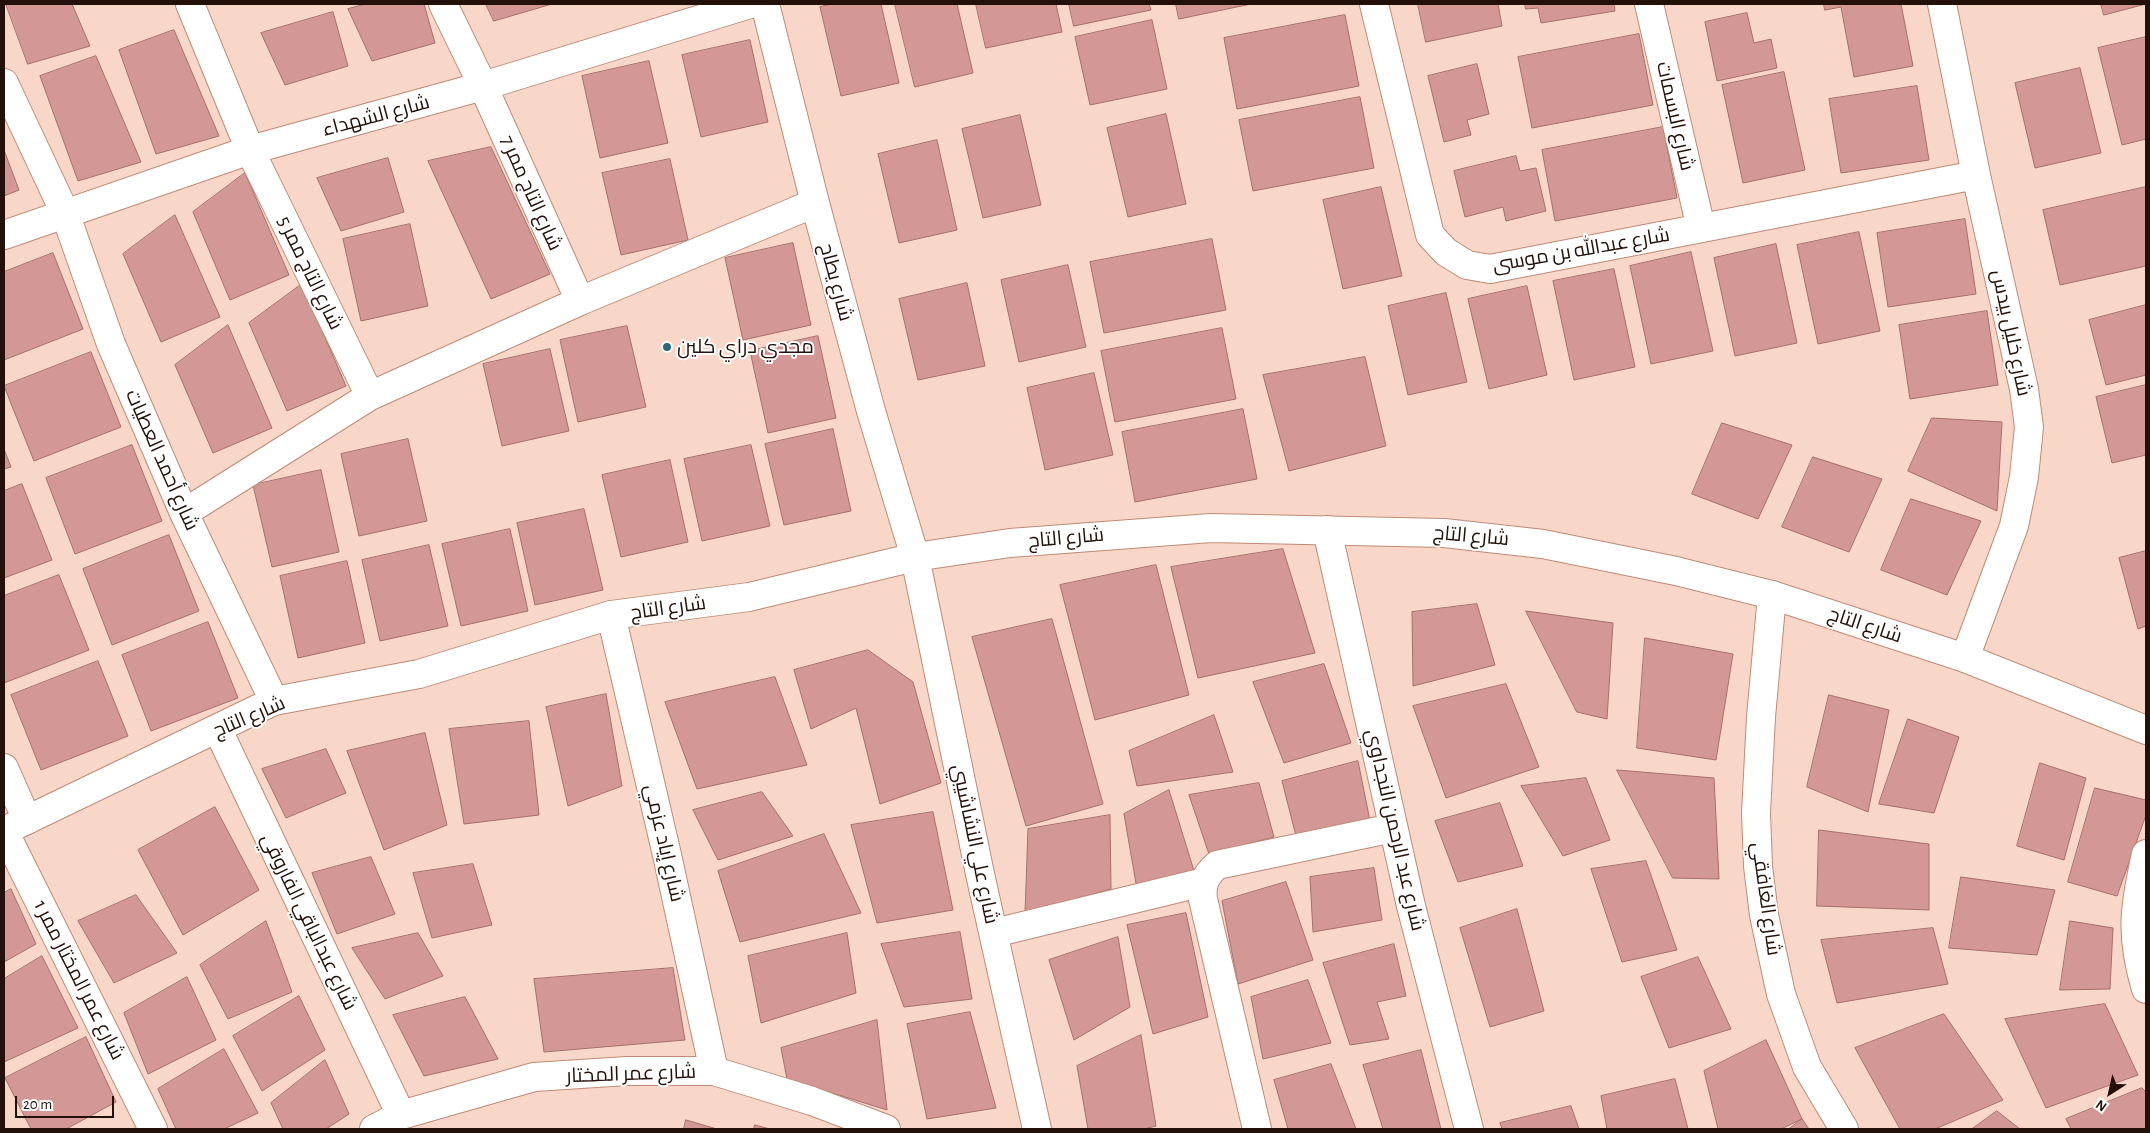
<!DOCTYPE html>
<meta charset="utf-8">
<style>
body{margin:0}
#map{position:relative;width:2150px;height:1133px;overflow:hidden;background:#f8d6c8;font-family:"Alegreya Sans",sans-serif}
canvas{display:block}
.frame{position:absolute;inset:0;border:5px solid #231009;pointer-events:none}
.north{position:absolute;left:2085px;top:1068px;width:50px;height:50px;-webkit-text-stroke:4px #fff;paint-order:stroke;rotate:215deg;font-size:14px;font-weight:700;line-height:20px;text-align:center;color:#231009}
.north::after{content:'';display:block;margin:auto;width:18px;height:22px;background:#231009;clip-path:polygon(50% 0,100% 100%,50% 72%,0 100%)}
.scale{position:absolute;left:15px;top:1096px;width:99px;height:22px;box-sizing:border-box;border:2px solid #231009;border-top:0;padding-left:6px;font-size:15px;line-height:18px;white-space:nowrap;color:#231009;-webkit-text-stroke:4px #fff;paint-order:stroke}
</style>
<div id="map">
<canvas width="2150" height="1133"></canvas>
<div class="frame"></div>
<div class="north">N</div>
<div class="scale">20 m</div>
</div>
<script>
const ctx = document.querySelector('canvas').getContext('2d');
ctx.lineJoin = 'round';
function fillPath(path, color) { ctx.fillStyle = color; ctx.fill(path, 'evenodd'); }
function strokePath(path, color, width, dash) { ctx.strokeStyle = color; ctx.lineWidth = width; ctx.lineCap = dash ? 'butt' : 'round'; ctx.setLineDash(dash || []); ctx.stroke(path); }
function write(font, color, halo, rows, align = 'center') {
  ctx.font = font + ' "Alegreya Sans",Cairo,sans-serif'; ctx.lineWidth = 4; ctx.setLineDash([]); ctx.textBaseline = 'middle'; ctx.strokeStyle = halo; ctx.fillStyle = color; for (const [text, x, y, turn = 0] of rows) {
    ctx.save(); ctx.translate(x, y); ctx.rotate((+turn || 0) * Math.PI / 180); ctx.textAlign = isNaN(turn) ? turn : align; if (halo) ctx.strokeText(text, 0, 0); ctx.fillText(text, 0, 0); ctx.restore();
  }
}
const building = new Path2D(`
 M6,4H72L90,46L28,64Z
 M366,4H424L435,43L372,61L348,9Z
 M486,4H552L494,21Z
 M833,4H881L899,83L841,96L820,7Z
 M895,4H957L973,73L915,87Z
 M976,4H1056L1062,32L986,48Z
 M1069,4H1149L1151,10L1074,26Z
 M1176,4H1251L1179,19Z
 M1418,4H1498L1502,26L1426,42Z
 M1525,4H1614L1615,11L1541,23L1538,8L1526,9Z
 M1824,4H1901L1913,66L1854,77L1841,7L1825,10Z
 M2101,4H2146L2104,15Z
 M333,12L348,66L285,85L261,33Z
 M1747,13L1754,43L1771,39L1777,68L1717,81L1705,22Z
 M1345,15L1359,86L1237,109L1224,38Z
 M1152,20L1167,89L1090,105L1075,37Z
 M174,30L219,136L156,154L119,50Z
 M1639,34L1653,105L1532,128L1518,57Z
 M2146,37V139L2122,145L2098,48Z
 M750,40L768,122L701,137L682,55Z
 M96,56L141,162L78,181L40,76Z
 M649,61L668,143L600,158L582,76Z
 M1477,64L1489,114L1467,120L1471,135L1444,142L1428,76Z
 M2080,68L2101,153L2035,168L2015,83Z
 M1784,72L1805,170L1743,183L1722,85Z
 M1917,86L1929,160L1841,173L1829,99Z
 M1360,97L1374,168L1253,191L1239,120Z
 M1166,114L1186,204L1128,217L1107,128Z
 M1020,115L1041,205L983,218L962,129Z
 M1663,127L1677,198L1555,221L1542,150Z
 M937,140L957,230L899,243L878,154Z
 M491,147L550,274L491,299L428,161Z
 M4,150L19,190L4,196Z
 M1516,156L1520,171L1536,168L1546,211L1506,221L1503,207L1465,217L1454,171Z
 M388,158L404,212L341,231L317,178Z
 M670,159L688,240L621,255L602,173Z
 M245,173L289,275L230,300L193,212Z
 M1381,187L1402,276L1343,289L1323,200Z
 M2146,187V266L2060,285L2043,210Z
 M175,215L220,317L161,342L123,254Z
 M1965,219L1976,294L1888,307L1877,233Z
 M410,224L428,306L361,321L343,239Z
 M1859,232L1880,331L1818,344L1797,245Z
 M1212,239L1226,310L1104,333L1090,262Z
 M793,243L811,325L743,340L725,258Z
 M1776,244L1797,343L1735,356L1714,258Z
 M1691,252L1713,351L1651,364L1630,266Z
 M53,253L83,329L4,360V272Z
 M1068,265L1086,347L1019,362L1001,280Z
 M1614,269L1635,367L1574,380L1553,281Z
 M967,283L985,366L918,380L899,299Z
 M302,284L346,386L287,411L249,323Z
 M1527,286L1547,375L1489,389L1468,299Z
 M1446,293L1467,382L1408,395L1388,306Z
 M2146,305V375L2106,385L2089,320Z
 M1987,311L1998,385L1910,399L1899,325Z
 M228,325L272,428L213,453L175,365Z
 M627,326L646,407L578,422L560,340Z
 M1222,328L1236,399L1115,422L1101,351Z
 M818,336L836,418L768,433L750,351Z
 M550,349L569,431L502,446L483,364Z
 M91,352L121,427L34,461L4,386Z
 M1365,357L1386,446L1289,471L1263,375Z
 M1094,373L1113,455L1045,470L1027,388Z
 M2146,385V455L2112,463L2096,397Z
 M1243,409L1257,479L1135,502L1122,432Z
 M1932,418L2002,422L1997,511L1908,471Z
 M1722,423L1792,445L1758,519L1692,494Z
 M833,429L851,511L784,525L765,444Z
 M408,439L427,521L359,536L341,454Z
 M132,445L162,521L75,554L46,478Z
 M751,445L770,526L702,541L684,459Z
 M4,449L11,467L4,469Z
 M1813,457L1882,479L1849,552L1782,527Z
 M670,460L688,542L621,557L602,475Z
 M321,470L339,552L272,567L253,485Z
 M22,484L52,560L4,578V491Z
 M1911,499L1981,521L1947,595L1881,570Z
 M584,509L603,590L535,605L517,523Z
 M510,529L528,611L461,626L442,544Z
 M169,535L199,611L112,645L83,569Z
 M429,545L448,626L380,641L362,560Z
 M1283,549L1315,653L1198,678L1171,567Z
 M2146,551V626L2138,629L2119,558Z
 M347,561L365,643L298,658L280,576Z
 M1156,565L1189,695L1095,720L1060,585Z
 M59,575L89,650L4,683V596Z
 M1477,604L1495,665L1413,686L1412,612Z
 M1526,611L1613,623L1607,719L1577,712Z
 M1052,619L1103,804L1026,826L972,637Z
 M208,622L238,698L151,731L122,655Z
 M1645,638L1733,654L1716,760L1637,748Z
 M868,650L913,682L941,783L880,804L856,708L811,729L794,670Z
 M98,661L128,736L41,770L11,695Z
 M1324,664L1351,743L1284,763L1253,682Z
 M775,677L807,765L697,789L665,702Z
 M1506,684L1539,767L1446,798L1413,706Z
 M606,694L622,786L568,806L546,707Z
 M1829,695L1889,710L1868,812L1807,787Z
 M1214,715L1233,772L1137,786L1129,751Z
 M1908,719L1959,737L1934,813L1879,804Z
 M529,721L539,815L464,824L449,729Z
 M425,733L447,825L384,850L347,751Z
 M326,749L346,793L286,818L262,769Z
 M1358,761L1370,821L1296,836L1282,781Z
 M2040,763L2086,778L2064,860L2017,846Z
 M1617,770L1714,778L1719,879L1673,878Z
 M1586,778L1610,840L1563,856L1521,786Z
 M1259,783L1274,837L1209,854L1189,795Z
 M2095,788L2146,800V815L2117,896L2068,882Z
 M1169,790L1195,874L1138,895L1124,814Z
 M762,792L793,836L718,860L693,810Z
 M1500,803L1523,866L1458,882L1435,821Z
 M215,807L259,890L183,935L138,850Z
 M933,812L953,910L877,923L851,825Z
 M1110,815L1111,889L1025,913L1028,829Z
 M1819,830L1929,844V910L1817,906Z
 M824,834L861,913L740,942L718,871Z
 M371,857L395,914L337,934L312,873Z
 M1646,861L1677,950L1622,962L1591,869Z
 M473,864L492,925L432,938L413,873Z
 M1374,868L1382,920L1313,932L1310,877Z
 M1961,877L2055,890L2037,955L1949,948Z
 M1286,882L1313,960L1238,984L1222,901Z
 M11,889L36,944L4,962V893Z
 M136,895L177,953L114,983L78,921Z
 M1517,909L1544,1011L1490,1027L1460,928Z
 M1186,913L1208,1017L1153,1034L1127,925Z
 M266,921L292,992L228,1019L200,965Z
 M2070,921L2113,928L2110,989L2060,990Z
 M1933,928L1948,984L1837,1003L1821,940Z
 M960,932L972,999L904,1007L881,944Z
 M418,933L443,976L385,999L352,948Z
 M847,933L856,993L761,1023L748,956Z
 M1118,937L1130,1007L1074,1040L1049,960Z
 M1394,944L1406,996L1377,1002L1389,1039L1350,1045L1323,963Z
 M42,956L78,1028L4,1062V979Z
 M1698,957L1731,1029L1669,1048L1641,977Z
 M673,968L685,1040L544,1052L534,979Z
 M187,977L216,1040L148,1074L124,1013Z
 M1308,980L1331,1043L1263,1059L1251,997Z
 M299,996L325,1050L262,1091L233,1036Z
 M465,997L498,1059L424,1076L393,1015Z
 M2105,1004L2138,1075L2046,1108L2005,1019Z
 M970,1012L996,1108L927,1119L907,1024Z
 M1944,1014L2003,1100L1935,1129H1900L1855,1048Z
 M877,1020L887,1110L787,1079L781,1048Z
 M1141,1035L1156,1126L1144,1129H1088L1077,1066Z
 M86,1037L116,1102L66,1129H31L5,1078Z
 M1766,1040L1802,1119L1781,1129H1718L1704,1071Z
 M224,1049L258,1113L224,1129H176L158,1089Z
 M1421,1050L1441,1129H1383L1363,1065Z
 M325,1060L349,1114L326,1129H283L271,1103Z
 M1331,1064L1356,1129H1288L1274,1080Z
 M1675,1079L1688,1129H1607L1601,1096Z
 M2142,1088L2146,1092V1129H2071L2066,1119Z
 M1571,1106L1579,1129H1502L1500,1123Z
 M1997,1111L2020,1129H1972Z
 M1802,1119L1809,1129H1789Z
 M686,1120L717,1129H684Z
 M755,1125L770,1129H754Z`);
fillPath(building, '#d39895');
strokePath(building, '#a56f6b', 1);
const minor = new Path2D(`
 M190,4L250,150L370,396
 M443,4L483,86L580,301
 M765,4L815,203L871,411L915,557L980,874L1037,1129
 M1374,4L1430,235L1446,252L1467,265L1490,269L1976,175
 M1649,4L1701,228
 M1942,4L1976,175L2024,389L2029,427L2024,477L2014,526L1965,658
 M4,83L65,213L111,344L184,513L274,701
 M4,235L250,150L483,86L750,4
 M184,513L370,396L580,301L815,203
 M1327,530L1411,906L1469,1129
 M1772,595L1761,717L1756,813L1758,866L1764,915L1781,994L1807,1067L1844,1129
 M611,615L667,855L714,1071
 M218,730L401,1115
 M4,768L27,820
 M4,831L153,1129
 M2146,854C2134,908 2130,935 2146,989
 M994,933L1204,882
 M374,1129L401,1115L534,1077L627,1071H714L812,1101L886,1129
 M1257,1129L1203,899C1201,884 1206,875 1217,865L1393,828`);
const tertiary = new Path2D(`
 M4,831L274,701L419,674L611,615L749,597L915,557L1010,543L1211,528L1444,533L1543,544L1676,571L1772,595L1965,658L2146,730`);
strokePath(minor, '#bf8b76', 30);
strokePath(tertiary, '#bf8b76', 30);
strokePath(minor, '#fff', 28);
strokePath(tertiary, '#fff', 28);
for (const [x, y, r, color] of [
 [667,347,5,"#2a697e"]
]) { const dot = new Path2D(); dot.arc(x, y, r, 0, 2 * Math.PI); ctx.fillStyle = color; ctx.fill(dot); strokePath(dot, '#fff', 2); }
write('20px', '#231009', '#fff', [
 ["شارع الشهداء",376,116,-15],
 ["شارع البسمات",1675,116,77],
 ["شارع التاج ممر 7",531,193,66],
 ["شارع عبدالله بن موسى",1581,250,-10],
 ["شارع التاج ممر 5",310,273,64],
 ["شارع يطاح",836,282,75],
 ["شارع خليل بيدس",2011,333,78],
 ["شارع أحمد العطيات",162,460,66],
 ["شارع التاج",1471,536,5],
 ["شارع التاج",1066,538,-5],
 ["شارع التاج",668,608,-8],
 ["شارع التاج",1865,625,18],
 ["شارع التاج",249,717,-23],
 ["شارع عبد الرحمن النجداوي",1395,830,77],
 ["شارع إياد عزمي",664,843,77],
 ["شارع علي النشاشيبي",975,844,78],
 ["شارع الغافقي",1766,899,82],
 ["شارع عبدالباقي الفاروقي",309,922,64],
 ["شارع عمر المختار ممر 1",79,980,63],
 ["شارع عمر المختار",631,1074,-2]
]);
write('20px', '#231009', '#fff', [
 ["مجدي دراي كلين",677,347]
], 'left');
</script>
